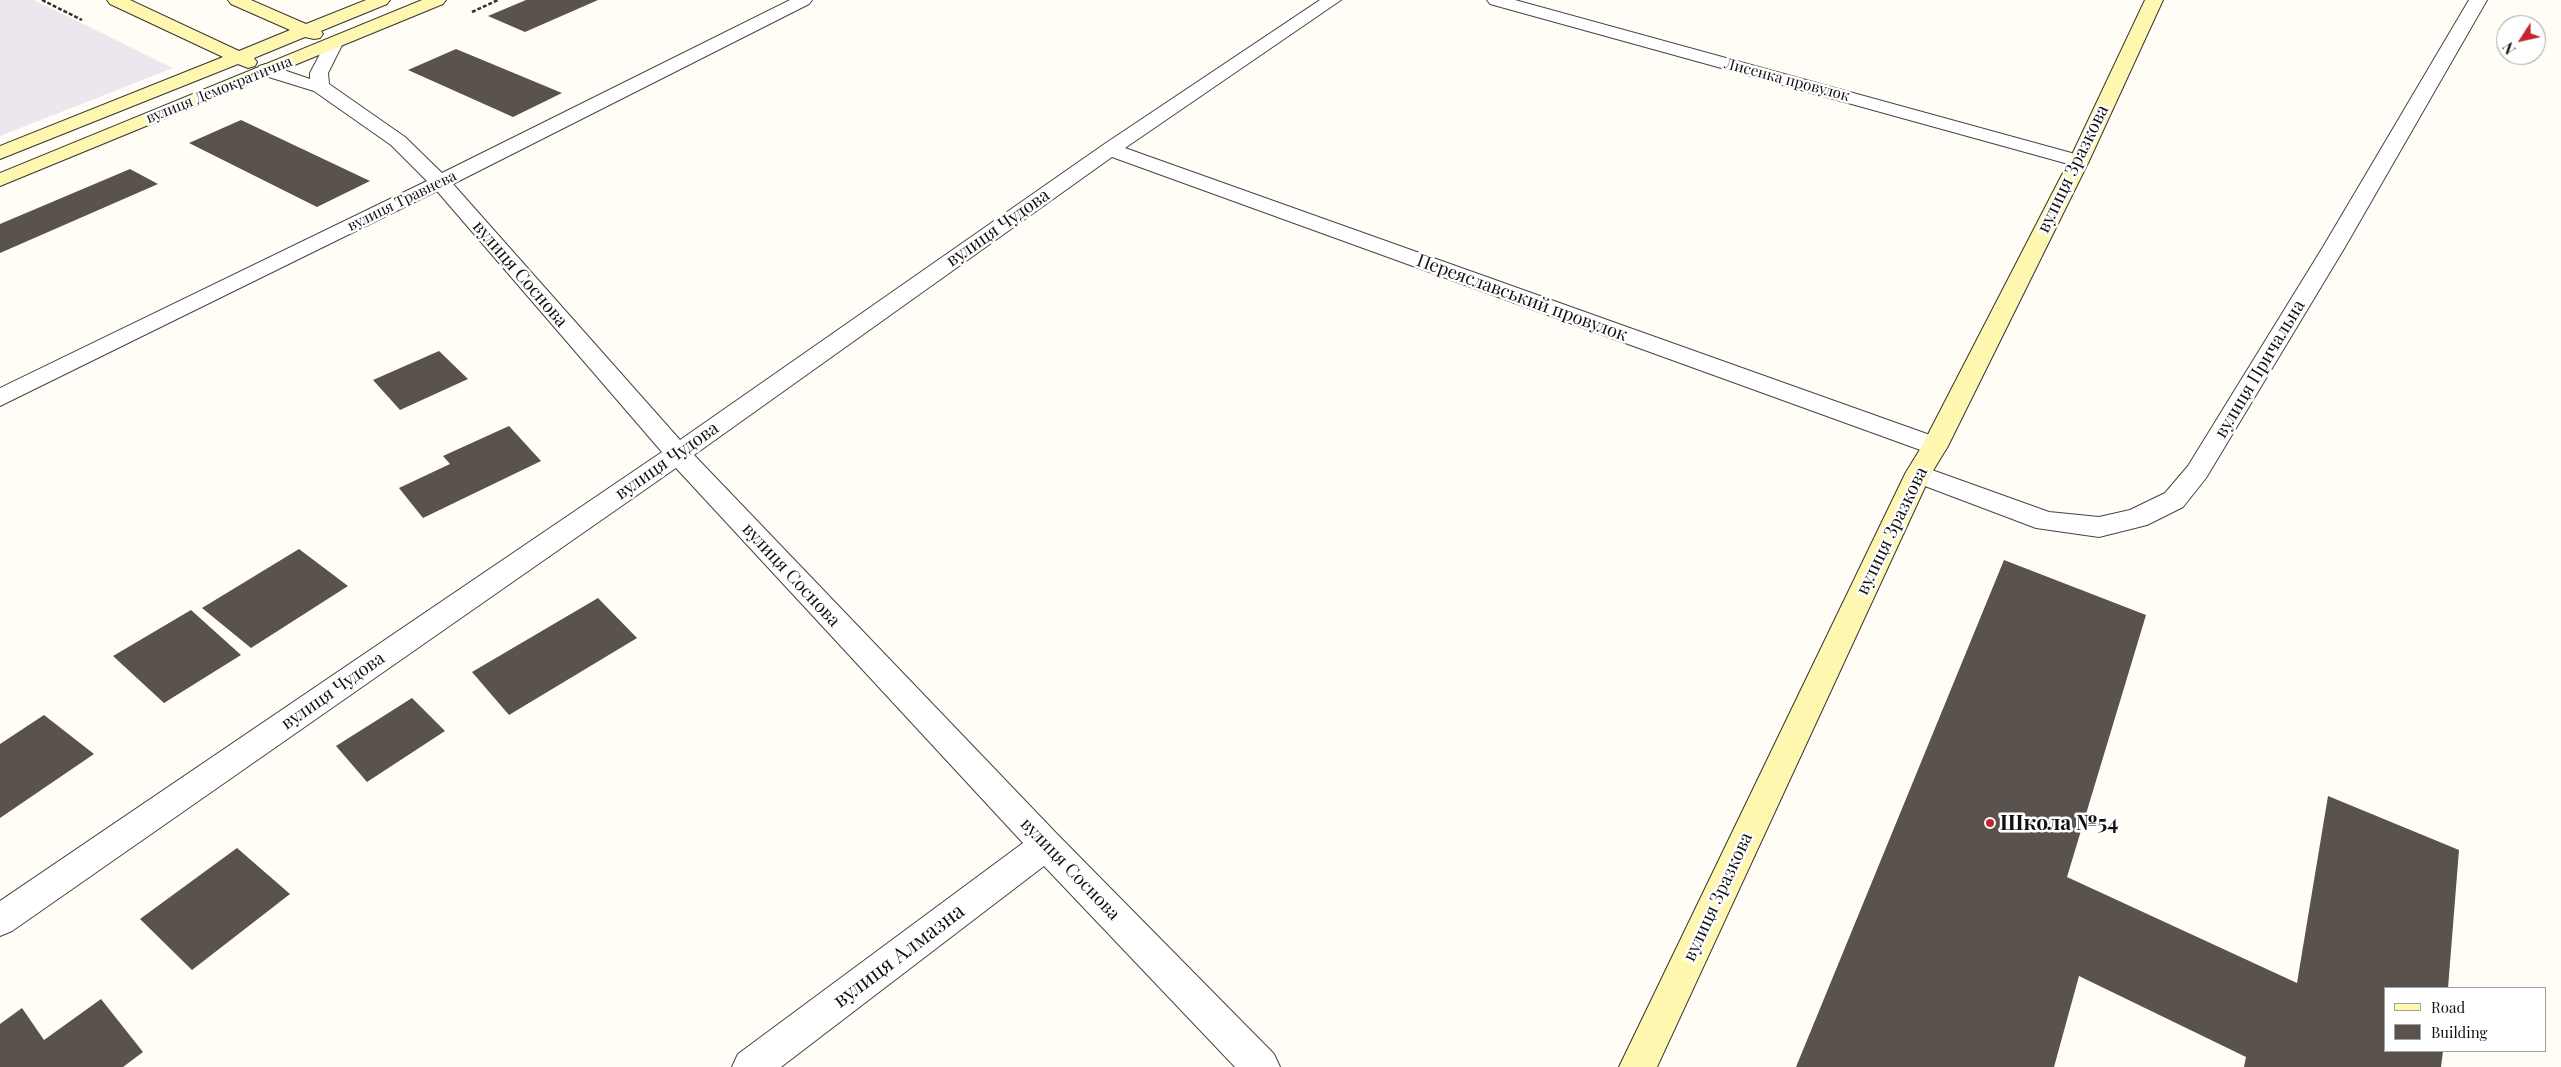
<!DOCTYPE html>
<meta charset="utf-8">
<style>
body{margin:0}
#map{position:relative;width:2561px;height:1067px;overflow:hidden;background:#fffdf5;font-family:"Playfair Display",serif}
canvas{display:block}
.legend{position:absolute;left:2384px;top:987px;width:162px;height:65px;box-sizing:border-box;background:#fff;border:1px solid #a0a0a0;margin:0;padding:6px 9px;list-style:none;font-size:15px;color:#111}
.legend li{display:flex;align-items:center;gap:10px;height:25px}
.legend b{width:25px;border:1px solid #a0a0a0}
.north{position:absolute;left:2496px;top:15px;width:50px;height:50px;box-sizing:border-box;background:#fff;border:1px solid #a0a0a0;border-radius:50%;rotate:235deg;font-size:14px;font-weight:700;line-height:20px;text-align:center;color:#111}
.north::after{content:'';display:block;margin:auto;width:18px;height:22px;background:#c4262e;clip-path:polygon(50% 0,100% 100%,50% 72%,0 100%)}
</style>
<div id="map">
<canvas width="2561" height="1067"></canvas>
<ul class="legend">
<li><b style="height:6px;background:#fff6b0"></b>Road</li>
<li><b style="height:14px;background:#5a524d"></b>Building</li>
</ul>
<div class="north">N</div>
</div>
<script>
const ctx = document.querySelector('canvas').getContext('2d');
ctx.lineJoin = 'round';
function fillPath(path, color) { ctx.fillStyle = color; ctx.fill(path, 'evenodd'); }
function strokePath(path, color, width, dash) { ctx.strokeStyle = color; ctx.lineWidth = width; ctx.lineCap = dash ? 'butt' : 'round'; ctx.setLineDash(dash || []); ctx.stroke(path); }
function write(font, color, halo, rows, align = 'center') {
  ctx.font = font + ' "Playfair Display",serif'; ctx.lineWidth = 5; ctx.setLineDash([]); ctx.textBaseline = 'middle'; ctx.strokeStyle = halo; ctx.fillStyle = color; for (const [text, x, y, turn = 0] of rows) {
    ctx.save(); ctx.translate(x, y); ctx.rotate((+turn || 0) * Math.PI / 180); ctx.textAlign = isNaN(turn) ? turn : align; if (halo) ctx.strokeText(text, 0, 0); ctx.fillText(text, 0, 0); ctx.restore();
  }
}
fillPath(new Path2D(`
 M0,0H34L173,68L0,136Z`), '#eee6ef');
fillPath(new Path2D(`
 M526,0H598L525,32L488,16Z
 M456,49L562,93L513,117L408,70Z
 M241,120L370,181L317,207L189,143Z
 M130,169L158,184L0,253V224Z
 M439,351L468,379L400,410L373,380Z
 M509,426L541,461L423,518L399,488L450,464L443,456Z
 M299,549L348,586L251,648L202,608Z
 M2004,560L2146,615L2067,877L2297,983L2328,796L2459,850L2448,988H2385V1051H2443L2441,1067H2244L2246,1057L2079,976L2054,1067H1796Z
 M598,598L637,638L509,715L472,672Z
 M191,610L241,655L164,703L113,656Z
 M412,698L445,731L367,782L336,746Z
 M44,715L94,754L0,818V744Z
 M237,848L290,894L192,970L140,919Z
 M101,999L143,1052L123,1067H0V1024L22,1008L44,1040Z`), '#5a524d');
const street = new Path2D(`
 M790,0H812L809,4L453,184L680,440L1103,145L1320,0H1341L1125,148L1944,440L1948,446L1944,452L1935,455L1926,452L1112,157L694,455L1058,835L1274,1054L1280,1067H1235L1044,866L781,1067H732L738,1054L1023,843L676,468L12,931L0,936V901L662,452L437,191L0,406V388L427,181L391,145L314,91L259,74L257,70L259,66L266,64L310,79V73L328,39H340L343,43L328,73L329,84L405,137L442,173Z
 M1487,0H1515L2086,157L2089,161L2086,165H2072L1490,4Z
 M2469,0H2487L2345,247L2206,478L2183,507L2147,525L2099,537L2036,528L1909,480L1905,474L1909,468L1918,465L2049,512L2099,517L2130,510L2165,493L2188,466L2323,247Z`);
const secondary = new Path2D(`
 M107,0H130L239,51L290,30L231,4L228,0H251L306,24L366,0H390L387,4L321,31L323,34L320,38L314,39L305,37L254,58L257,62L255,66L248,68L238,64L0,159V146L223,57L110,4Z
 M422,0H446L443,4L0,186V173Z
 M2145,0H2163L2089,161L1948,446L1931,474L1657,1067H1619L1905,474L1922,446L2069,161Z`);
strokePath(street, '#444', 2);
strokePath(secondary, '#333', 2);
strokePath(new Path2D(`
 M42,0L82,20
 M472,12L498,0`), '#333', 2.5, [4, 2]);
fillPath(street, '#fff');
fillPath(secondary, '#fff6b0');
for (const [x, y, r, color] of [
 [1990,823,5,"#c4262e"]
]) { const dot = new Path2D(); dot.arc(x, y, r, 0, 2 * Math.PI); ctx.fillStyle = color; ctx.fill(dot); strokePath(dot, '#fff', 2); }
write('15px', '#111', '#fff', [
 ["Лисенка провулок",1787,80,15],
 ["вулиця Демократична",219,90,-22],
 ["вулиця Травнева",402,201,-26]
]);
write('18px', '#111', '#fff', [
 ["вулиця Зразкова",2073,169,-64],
 ["вулиця Чудова",998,228,-35],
 ["вулиця Соснова",520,274,49],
 ["Переяславський провулок",1522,298,20],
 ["вулиця Причальна",2260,369,-59],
 ["вулиця Чудова",667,461,-35],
 ["вулиця Зразкова",1892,531,-64],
 ["вулиця Соснова",791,575,47],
 ["вулиця Чудова",333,691,-35],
 ["вулиця Соснова",1070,869,46],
 ["вулиця Зразкова",1718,897,-65]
]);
write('bold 21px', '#111', '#fff', [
 ["Школа №54",2000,823]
], 'left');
write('21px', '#111', '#fff', [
 ["вулиця Алмазна",899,956,-37]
]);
</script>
